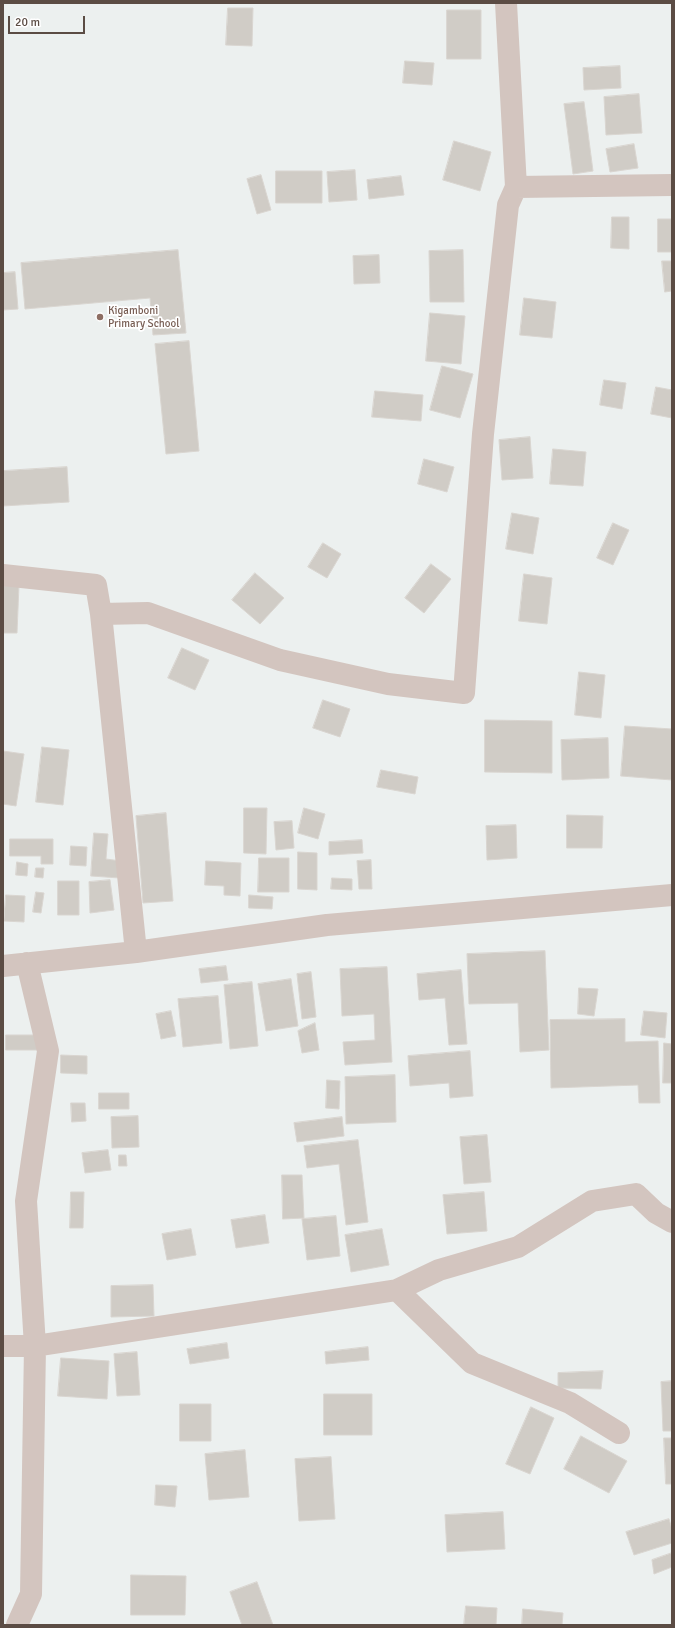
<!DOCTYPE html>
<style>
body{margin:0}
#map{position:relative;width:675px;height:1628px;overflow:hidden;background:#ecf0ef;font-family:Signika,sans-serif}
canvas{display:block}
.frame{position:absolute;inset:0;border:4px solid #5b4c44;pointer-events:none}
.scale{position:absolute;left:8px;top:16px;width:77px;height:18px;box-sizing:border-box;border:2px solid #5b4c44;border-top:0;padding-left:5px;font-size:12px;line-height:14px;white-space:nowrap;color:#5b4c44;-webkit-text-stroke:3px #fff;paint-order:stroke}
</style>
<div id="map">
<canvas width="675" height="1628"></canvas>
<div class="frame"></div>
<div class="scale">20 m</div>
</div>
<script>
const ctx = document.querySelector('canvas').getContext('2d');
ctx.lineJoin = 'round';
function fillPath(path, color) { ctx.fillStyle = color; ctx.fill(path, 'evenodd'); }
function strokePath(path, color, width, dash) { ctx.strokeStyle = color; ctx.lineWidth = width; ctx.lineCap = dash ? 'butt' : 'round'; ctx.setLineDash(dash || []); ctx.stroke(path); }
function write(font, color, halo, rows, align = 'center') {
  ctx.font = font + ' Signika,sans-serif'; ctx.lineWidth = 3.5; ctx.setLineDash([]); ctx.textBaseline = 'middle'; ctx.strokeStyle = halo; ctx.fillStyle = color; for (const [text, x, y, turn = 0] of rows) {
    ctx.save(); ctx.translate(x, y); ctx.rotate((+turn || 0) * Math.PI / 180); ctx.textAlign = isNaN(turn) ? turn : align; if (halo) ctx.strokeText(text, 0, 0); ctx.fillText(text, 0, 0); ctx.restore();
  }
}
const building = new Path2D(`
 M228,8H253L252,46L226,45Z
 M447,10H481V59H447Z
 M405,61L434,63L432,85L403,83Z
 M620,66L621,88L584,90L583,68Z
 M639,94L642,133L606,135L604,97Z
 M584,102L593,171L573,174L564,104Z
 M454,141L491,152L480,191L443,180Z
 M634,144L638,168L610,172L606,149Z
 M355,170L357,200L329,202L327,172Z
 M276,171H322V203H276Z
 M261,175L271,210L257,214L247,179Z
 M401,176L404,195L369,199L367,180Z
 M612,217H629V249L611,248Z
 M658,219H672V252H658Z
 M178,250L186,333L153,335L150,298L25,309L21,263Z
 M463,250L464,302H430L429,251Z
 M379,255L380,283L354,284L353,256Z
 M662,261H672V291L665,292Z
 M15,272L18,309L3,310V273Z
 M524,298L556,302L552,338L520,335Z
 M430,313L465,316L461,364L426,361Z
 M189,341L199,451L166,454L155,344Z
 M442,366L473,374L460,418L430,410Z
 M604,380L626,383L622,409L600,405Z
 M656,387L672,390V418L651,414Z
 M375,391L423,395L421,421L372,417Z
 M530,437L533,478L502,480L499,440Z
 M553,449L586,452L583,486L550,484Z
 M424,459L454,467L447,492L418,484Z
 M67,467L69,502L3,506V471Z
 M512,513L539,518L533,554L506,549Z
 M613,523L629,530L613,565L597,558Z
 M323,543L341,554L327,578L308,567Z
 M431,564L451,579L424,613L405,598Z
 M255,573L284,598L260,624L232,600Z
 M524,574L552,578L547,624L519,621Z
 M3,584L19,585L17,633H3Z
 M182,648L209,660L195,690L168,678Z
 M579,672L605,675L601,718L575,715Z
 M323,700L350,709L340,737L313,728Z
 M485,720L552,721V773L485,772Z
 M625,726L672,729V780L621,776Z
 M608,738L609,778L562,780L561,740Z
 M42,747L69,750L63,805L36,802Z
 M3,751L24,754L16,806L3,804Z
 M381,770L418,777L415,794L377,787Z
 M244,808H267L266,854L244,853Z
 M304,808L325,814L318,839L298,833Z
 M166,813L173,901L143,903L136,816Z
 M567,815L603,816L602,848H567Z
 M292,821L294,848L276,850L274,822Z
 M516,825L517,858L487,860L486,826Z
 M94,833L108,834L106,859L121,861L120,878L91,876Z
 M10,839H53V864H41V856H10Z
 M362,840L363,853L329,855V842Z
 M71,846L87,847L86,866L70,865Z
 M298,852L317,853V890L298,889Z
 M259,858H289V892H258Z
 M371,860L372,889H359L357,861Z
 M206,861L241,863L240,896L224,895V886L205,885Z
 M17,862L28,864L27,876L16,875Z
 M36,868H44L43,878L35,877Z
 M332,878L352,879V890L331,889Z
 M110,880L114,910L90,913L89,882Z
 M58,881H79V915H58Z
 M36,892L44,893L41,913L33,912Z
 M6,895L25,896L24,922L4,921Z
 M249,895L273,897L272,909L249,908Z
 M545,951L549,1050L520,1052L518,1003L469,1004L467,954Z
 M226,966L228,980L201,983L199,969Z
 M387,967L392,1062L345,1065L343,1042L375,1040L374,1014L342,1016L340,969Z
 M461,970L467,1044L449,1045L445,998L419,1000L417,974Z
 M311,972L316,1017L302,1019L297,974Z
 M291,979L298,1026L266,1031L258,984Z
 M252,982L258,1046L230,1049L224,985Z
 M579,988L598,989L594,1016L578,1014Z
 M218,996L222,1043L183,1047L178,999Z
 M171,1011L176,1036L161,1039L156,1014Z
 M644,1011L667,1013L665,1038L641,1035Z
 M625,1019V1042L658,1041L660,1103H639L638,1085L551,1088L550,1020Z
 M315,1023L319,1050L302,1053L298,1031Z
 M6,1035H40V1050H6Z
 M664,1043L672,1044V1083H663Z
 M470,1051L473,1096L450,1098L449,1083L410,1086L408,1056Z
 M61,1055L87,1056V1074L61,1073Z
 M395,1075L396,1122L346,1124L345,1077Z
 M327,1080L340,1081L339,1109L326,1108Z
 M99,1093H129V1109H99Z
 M71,1103H85L86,1121L72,1122Z
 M138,1116L139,1147L112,1148L111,1117Z
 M342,1117L344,1136L297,1142L294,1123Z
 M487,1135L491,1182L464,1184L460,1137Z
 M358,1140L368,1222L346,1225L339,1164L307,1168L304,1146Z
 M108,1150L111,1170L85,1173L82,1153Z
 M119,1155H126L127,1166H119Z
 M282,1175H302L304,1218L283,1219Z
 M71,1192H84L83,1228H70Z
 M484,1192L487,1231L447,1234L443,1195Z
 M265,1215L269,1243L236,1248L231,1220Z
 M336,1216L340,1256L307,1260L302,1219Z
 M191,1229L196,1255L167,1260L162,1234Z
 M382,1229L389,1265L351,1272L345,1235Z
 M153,1285L154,1316L111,1317V1286Z
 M227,1343L229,1358L190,1364L187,1349Z
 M368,1347L369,1360L326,1364L325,1352Z
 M137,1352L140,1395L117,1396L114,1354Z
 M61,1358L109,1361L107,1399L58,1396Z
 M603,1371L601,1389L558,1388V1373Z
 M672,1381V1431H663L661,1382Z
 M324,1394H372V1435H324Z
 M180,1404H211V1441H180Z
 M531,1407L554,1418L530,1474L506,1464Z
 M581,1436L627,1461L609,1493L564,1469Z
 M664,1438H672V1484H666Z
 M245,1450L249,1497L209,1500L205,1454Z
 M331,1457L335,1519L299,1521L295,1459Z
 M156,1485L177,1486L175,1507L155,1505Z
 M503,1512L505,1549L447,1552L445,1515Z
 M669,1519L672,1529V1543L634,1555L626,1532Z
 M672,1553V1567L654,1574L652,1560Z
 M131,1575L186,1576L185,1615H131Z
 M257,1582L273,1625H242L230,1592Z
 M466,1606L497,1608L496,1625H464Z
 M523,1609L563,1613L562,1625H522Z`);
fillPath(building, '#d0ccc6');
strokePath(building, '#d9d5d0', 1);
strokePath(new Path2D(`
 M516,187L672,185
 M3,575L96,585L101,614L136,952
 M101,614L148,613L280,660L388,684L464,693L483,434L508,205L516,187L506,3
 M3,966L136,952L327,925L672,895
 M397,1290L472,1363L570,1403L619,1433
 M3,1346H35L397,1290L439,1270L518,1247L592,1201L636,1194L656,1213L672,1222
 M17,1625L31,1594L35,1346L26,1201L48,1051L27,963`), '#d3c5bf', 22);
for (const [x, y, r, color] of [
 [100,317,4,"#8d6e63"]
]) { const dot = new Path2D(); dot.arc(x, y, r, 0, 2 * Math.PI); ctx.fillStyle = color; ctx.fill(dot); strokePath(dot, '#fff', 1.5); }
write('11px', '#785e54', '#fff', [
 ["Kigamboni",108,311],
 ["Primary School",108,324]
], 'left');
</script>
